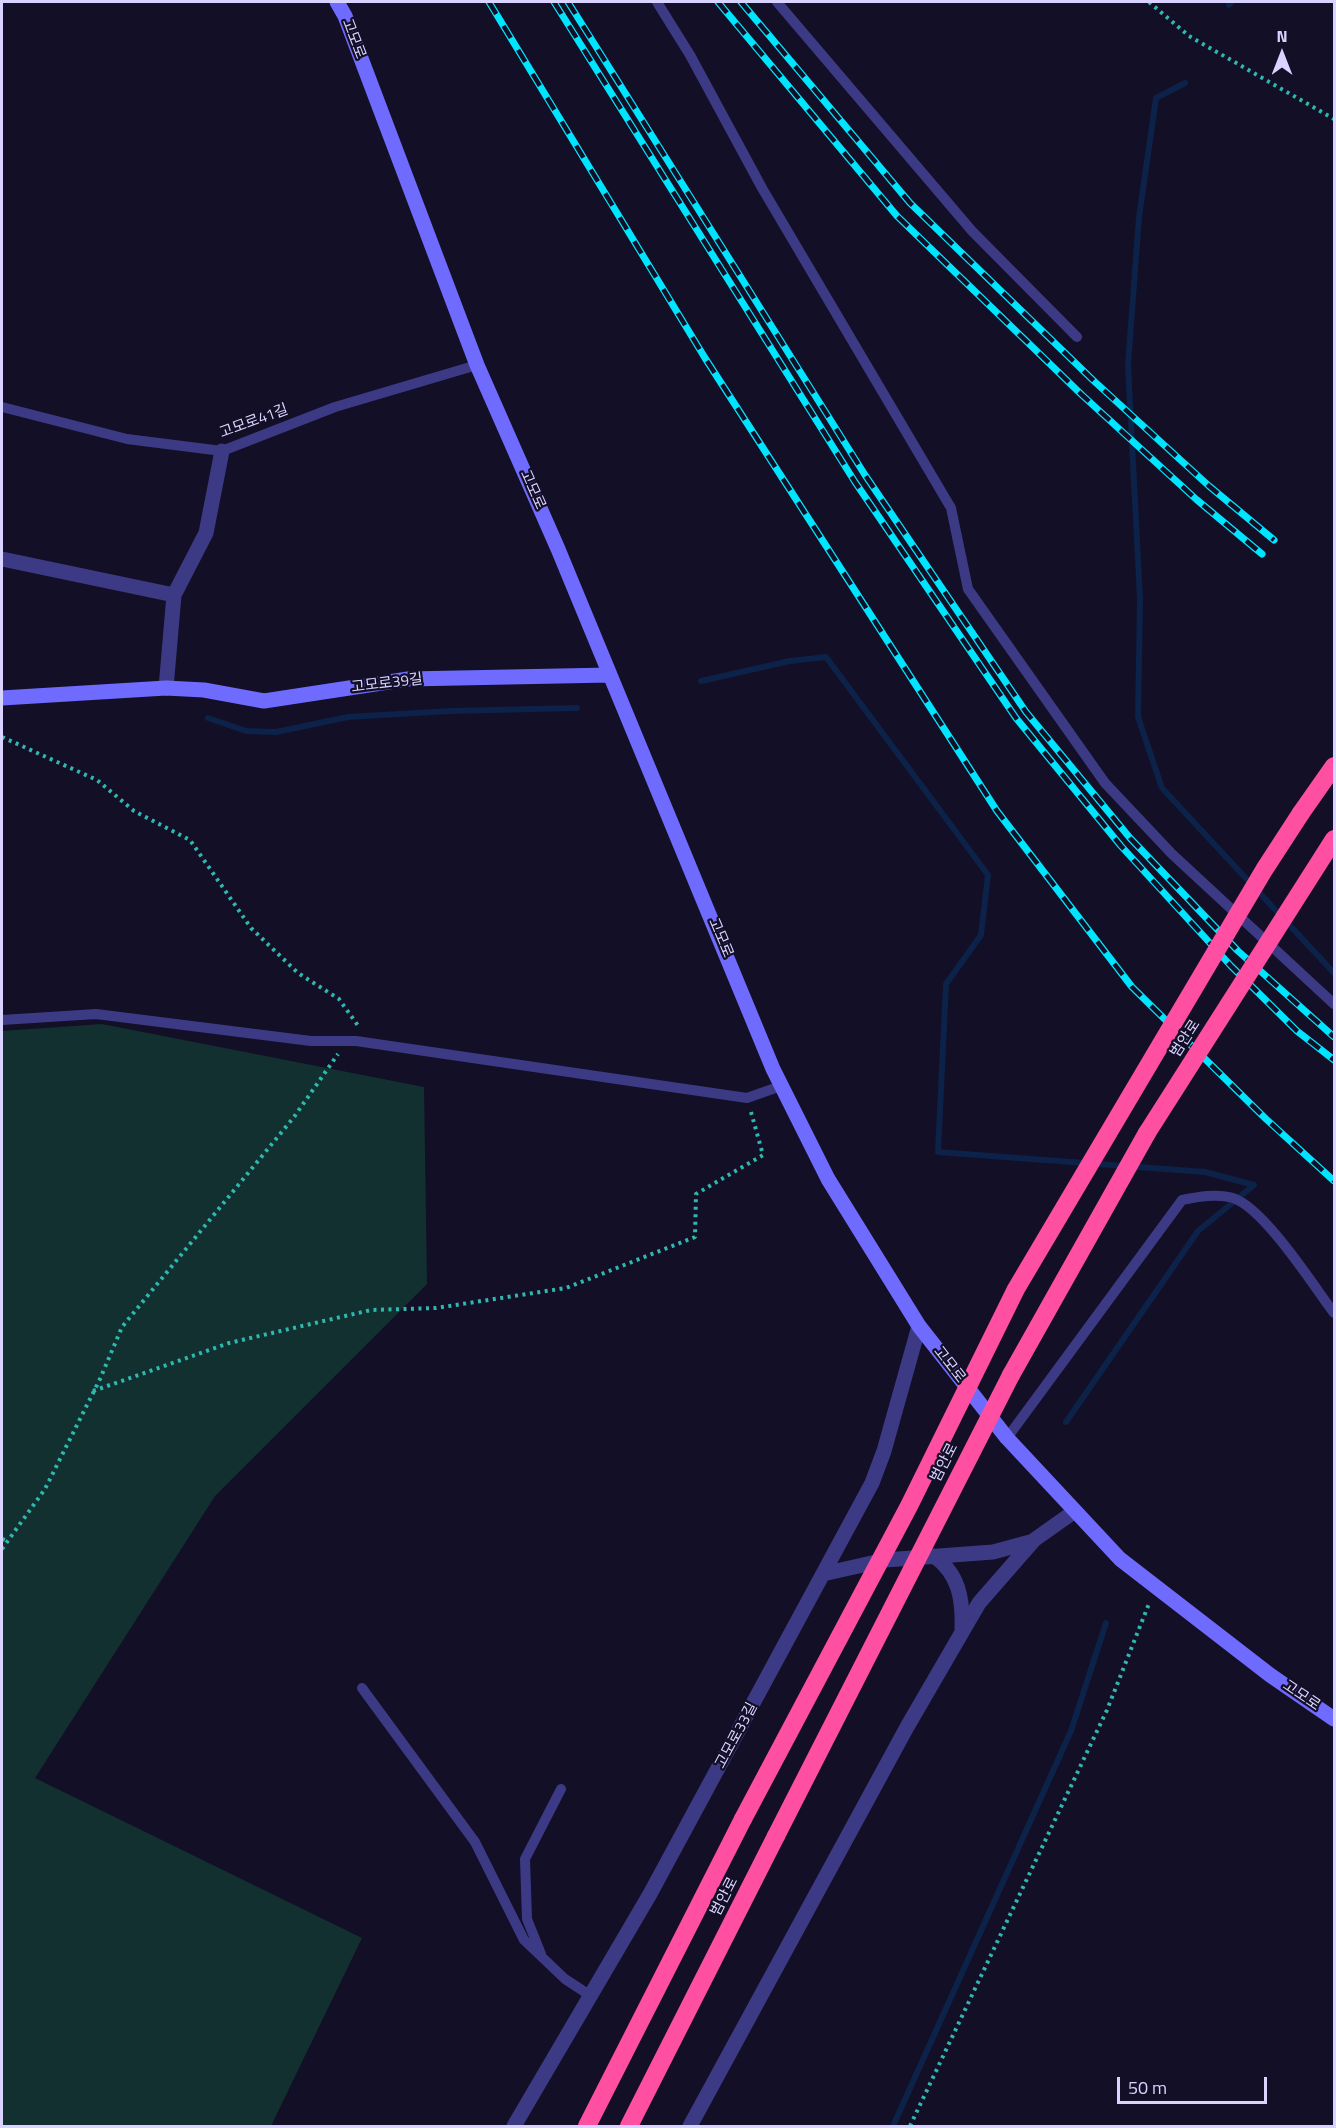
<!DOCTYPE html>
<meta charset="utf-8">
<style>
body{margin:0}
#map{position:relative;width:1336px;height:2128px;overflow:hidden;background:#130f26;font-family:"Titillium Web",sans-serif}
canvas{display:block}
.frame{position:absolute;inset:0;border:3px solid #d9d4ff;pointer-events:none}
.north{position:absolute;left:1252px;top:24px;width:60px;height:60px;-webkit-text-stroke:4px #130f26;paint-order:stroke;rotate:0deg;font-size:16px;font-weight:700;line-height:24px;text-align:center;color:#d9d4ff}
.north::after{content:'';display:block;margin:auto;width:21px;height:27px;background:#d9d4ff;clip-path:polygon(50% 0,100% 100%,50% 72%,0 100%)}
.scale{position:absolute;left:1117px;top:2077px;width:150px;height:27px;box-sizing:border-box;border:3px solid #d9d4ff;border-top:0;padding-left:8px;font-size:18px;line-height:21px;white-space:nowrap;color:#d9d4ff;-webkit-text-stroke:4px #130f26;paint-order:stroke}
</style>
<div id="map">
<canvas width="1336" height="2128"></canvas>
<div class="frame"></div>
<div class="north">N</div>
<div class="scale">50 m</div>
</div>
<script>
const ctx = document.querySelector('canvas').getContext('2d');
ctx.lineJoin = 'round';
function fillPath(path, color) { ctx.fillStyle = color; ctx.fill(path, 'evenodd'); }
function strokePath(path, color, width, dash) { ctx.strokeStyle = color; ctx.lineWidth = width; ctx.lineCap = dash ? 'butt' : 'round'; ctx.setLineDash(dash || []); ctx.stroke(path); }
function write(font, color, halo, rows, align = 'center') {
  ctx.font = font + ' "Titillium Web","Noto Sans KR",sans-serif'; ctx.lineWidth = 4.5; ctx.setLineDash([]); ctx.textBaseline = 'middle'; ctx.strokeStyle = halo; ctx.fillStyle = color; for (const [text, x, y, turn = 0] of rows) {
    ctx.save(); ctx.translate(x, y); ctx.rotate((+turn || 0) * Math.PI / 180); ctx.textAlign = isNaN(turn) ? turn : align; if (halo) ctx.strokeText(text, 0, 0); ctx.fillText(text, 0, 0); ctx.restore();
  }
}
fillPath(new Path2D(`
 M102,1024L424,1087L427,1284L215,1496L35,1778L362,1938L271,2126H2V1031Z`), '#12302f');
strokePath(new Path2D(`
 M1229,5L1232,2
 M1185,83L1156,98L1139,217L1128,365L1140,599L1138,717L1162,788L1334,973
 M701,681L790,661L826,657L988,875L981,935L946,984L938,1152L1205,1172L1254,1185
 M208,718L246,731L276,732L348,717L450,711L577,708
 M1066,1422L1198,1231L1254,1185
 M893,2126L1071,1731L1106,1623`), '#0c2248', 6);
strokePath(new Path2D(`
 M1149,2L1189,36L1334,119
 M2,737L97,780L134,811L190,840L251,928L298,973L339,999L359,1027
 M93,1391L229,1343L371,1310L436,1308L566,1288L695,1237L696,1194L763,1155L751,1112
 M2,1539L8,1541
 M2,1549L45,1489L100,1379L122,1327L294,1117L338,1054
 M910,2126L1107,1710L1150,1601`), '#2fb8b0', 4, [3, 4.5]);
strokePath(new Path2D(`
 M657,2L690,55L762,188L951,508L968,589L1105,783L1172,854L1334,1004
 M777,2L972,231L1077,337
 M2,407L127,439L222,451L335,407L477,365
 M2,1020L96,1014L311,1041H356L747,1098L781,1086
 M1007,1438L1182,1200C1197,1197 1217,1193 1233,1198C1264,1208 1313,1285 1334,1313
 M362,1688L475,1842L524,1940L565,1979L591,1996
 M541,1954L527,1919L525,1859L561,1789`), '#3d3a85', 10);
strokePath(new Path2D(`
 M2,559L174,595
 M166,688L174,595L206,533L222,451
 M934,1556C959,1574 963,1599 962,1629
 M823,1574L885,1560L993,1552L1030,1542
 M514,2126L650,1894L872,1483L884,1451L919,1326
 M690,2126L907,1727L979,1603L1034,1540L1075,1511`), '#3d3a85', 15);
strokePath(new Path2D(`
 M337,2L345,16L477,365L558,549L773,1069L828,1179L919,1326L1007,1438L1120,1559L1270,1675L1334,1719
 M2,698L166,688L204,690L264,701L408,679L610,675`), '#6f6bff', 15);
strokePath(new Path2D(`
 M1301,813L1334,766
 M1011,1375L1147,1133
 M587,2126L743,1819
 M629,2126L776,1836`), '#ff4fa3', 18);
const rail = new Path2D(`
 M489,2L705,358L997,811L1132,987L1266,1119L1334,1181
 M554,2L855,482L1016,718L1121,846L1231,966L1297,1031L1334,1060
 M568,2L865,475L1026,712L1130,838L1238,951L1334,1037
 M718,2L897,216L1082,395L1197,500L1262,554
 M741,2L910,203L1095,382L1209,486L1274,540`);
strokePath(rail, '#00e5ff', 7);
strokePath(rail, '#130f26', 4.5, [14]);
strokePath(new Path2D(`
 M1147,1133L1334,839
 M743,1819L909,1506L1016,1289L1264,870L1301,813
 M776,1836L1011,1375`), '#ff4fa3', 18);
write('15px', '#d9d4ff', '#130f26', [
 ["고모로",353,39,69],
 ["고모로41길",254,422,-20],
 ["고모로",532,490,66],
 ["고모로39길",387,684,-7],
 ["고모로",720,938,67],
 ["범안로",1186,1039,-57],
 ["고모로",949,1365,52],
 ["범안로",945,1463,-63],
 ["고모로",1301,1696,34],
 ["고모로33길",737,1736,-62],
 ["범안로",725,1897,-63]
]);
</script>
